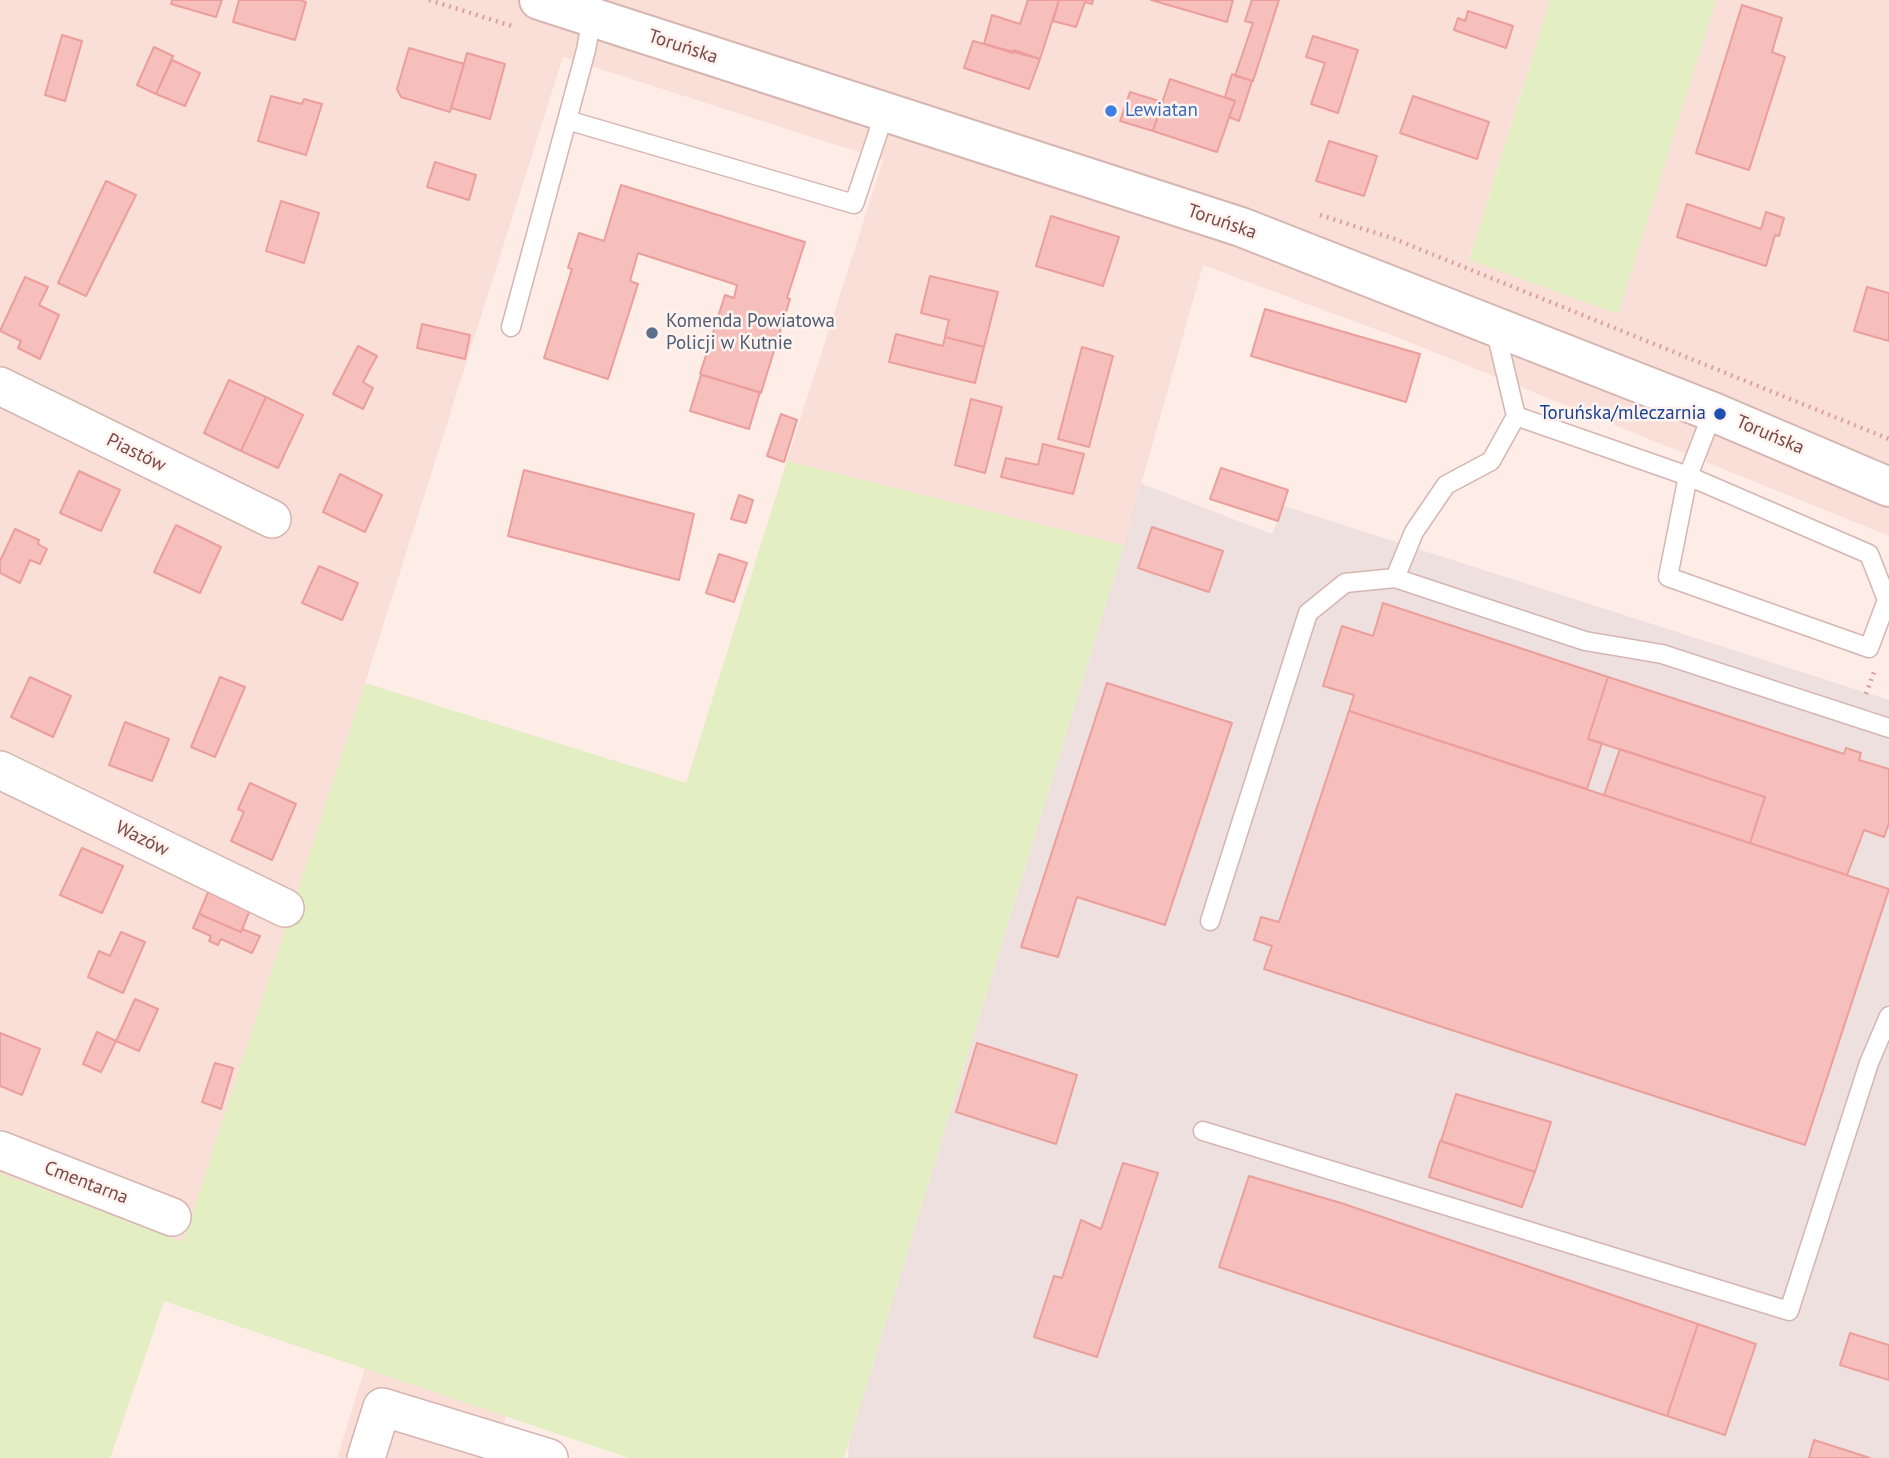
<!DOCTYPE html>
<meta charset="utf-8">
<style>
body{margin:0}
canvas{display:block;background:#feede7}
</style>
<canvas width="1889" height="1458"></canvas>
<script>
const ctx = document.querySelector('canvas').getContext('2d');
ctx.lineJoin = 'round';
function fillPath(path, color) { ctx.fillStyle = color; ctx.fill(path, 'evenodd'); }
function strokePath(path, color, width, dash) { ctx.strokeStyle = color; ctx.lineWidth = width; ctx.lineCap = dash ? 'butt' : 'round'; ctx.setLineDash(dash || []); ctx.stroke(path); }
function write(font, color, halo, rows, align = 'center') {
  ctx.font = font + ' "PT Sans",sans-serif'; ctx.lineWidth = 5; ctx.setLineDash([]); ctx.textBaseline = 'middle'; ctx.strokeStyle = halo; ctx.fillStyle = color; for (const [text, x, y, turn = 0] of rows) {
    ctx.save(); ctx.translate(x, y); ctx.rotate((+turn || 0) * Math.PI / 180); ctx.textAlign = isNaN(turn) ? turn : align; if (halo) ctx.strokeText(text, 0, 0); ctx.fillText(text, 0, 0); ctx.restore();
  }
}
fillPath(new Path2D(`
 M0,0H1550L1469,259L1618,314L1716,0H1889V536L1399,338L1203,265L1124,545L787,461L883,160L563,57L365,683L164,1301L110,1458H0Z
 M365,1368L506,1416L494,1458H337Z`), '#f9dfd7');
fillPath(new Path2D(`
 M1140,483L1272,534L1284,506L1889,700V1458H848L849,1442L1124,545Z`), '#ede0de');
fillPath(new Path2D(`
 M1550,0H1716L1618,314L1469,260Z
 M787,461L1124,545L844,1458H629L164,1301L110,1458H0V1173L183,1242L365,683L686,783Z`), '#e3eec3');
const building = new Path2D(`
 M172,0H222L216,17L171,4Z
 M239,0H299L306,2L295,40L233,22Z
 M1028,0H1059L1040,59L1014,50L1013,53L984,44L992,15L1020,24Z
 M1059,0H1093L1092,4L1085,2L1076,27L1053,21Z
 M1151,0H1233L1227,22Z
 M1252,0H1279L1253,81L1235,76L1253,23L1245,21Z
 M1742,5L1782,18L1772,52L1785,57L1749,170L1696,153Z
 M1468,11L1513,26L1506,48L1454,30L1458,18L1465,21Z
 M62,35L82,41L65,101L45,95Z
 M1313,36L1358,50L1338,113L1311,104L1325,63L1306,57Z
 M973,41L1040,59L1029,89L964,68Z
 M154,47L173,56L156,94L137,85Z
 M409,48L464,64L450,112L401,97L397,89Z
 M467,53L505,64L490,119L451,108Z
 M172,60L200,73L185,106L156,94Z
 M1232,74L1252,81L1239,121L1229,117L1235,101L1225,97Z
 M1170,79L1235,101L1217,152L1153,131Z
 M1130,92L1162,102L1153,131L1120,121Z
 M271,96L302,104L304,99L322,104L306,155L258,141Z
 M1413,96L1489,122L1477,159L1400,133Z
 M1329,141L1377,156L1364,196L1316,181Z
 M435,162L476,175L469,200L427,187Z
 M106,181L136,195L86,296L58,283Z
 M621,185L805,242L787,298L790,299L761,393L700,374L725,295L734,298L737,285L638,253L630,281L638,284L608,379L544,358L572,269L568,268L579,233L604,241Z
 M281,201L319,213L304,263L266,251Z
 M1687,204L1761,229L1766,212L1784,218L1779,236L1775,235L1766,266L1677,237Z
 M1051,216L1119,237L1103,286L1036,266Z
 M930,276L998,292L984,347L945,337L949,320L921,313Z
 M25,277L48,287L39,305L59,315L40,359L18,348L21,341L0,331Z
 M1867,287L1889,293V341L1854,331Z
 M1265,309L1420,354L1406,402L1251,356Z
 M422,324L470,335L465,359L417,348Z
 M896,334L943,346L945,337L984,347L975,383L889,362Z
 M358,346L377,356L363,382L373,388L363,409L333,394Z
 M1082,347L1113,356L1089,447L1058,439Z
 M701,375L760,392L749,429L690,411Z
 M229,380L266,397L241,451L204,433Z
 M266,397L303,415L278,468L241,451Z
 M971,399L1002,407L985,473L955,465Z
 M781,414L797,420L784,462L767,456Z
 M1043,444L1084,454L1073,494L1001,477L1006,458L1038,465Z
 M1221,468L1288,490L1278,521L1210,499Z
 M524,470L694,514L679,580L508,536Z
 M79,471L120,490L101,531L60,513Z
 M340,474L382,495L365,532L323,512Z
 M739,495L753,500L746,523L731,519Z
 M176,525L221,547L200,593L154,572Z
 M1152,527L1223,551L1209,592L1138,568Z
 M15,529L39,540L38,544L47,549L40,564L30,560L20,583L0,573V561Z
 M719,554L747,563L734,602L706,593Z
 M319,566L358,583L342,620L302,603Z
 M1383,603L1608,677L1588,739L1602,743L1587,789L1349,711L1354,695L1323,686L1342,626L1373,636Z
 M30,677L71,696L53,737L11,717Z
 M220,677L245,687L215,757L191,747Z
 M1608,677L1844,754L1846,748L1861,753L1859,760L1889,769V823L1884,837L1864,830L1847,875L1750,843L1765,797L1588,739Z
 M1107,683L1232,723L1165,925L1077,897L1058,957L1021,947Z
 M1349,711L1889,889L1805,1145L1264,969L1272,946L1254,940L1261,917L1279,922Z
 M125,722L169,739L152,781L109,765Z
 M1620,749L1765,797L1750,843L1604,795Z
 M250,783L296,804L272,860L231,841L244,812L238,809Z
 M82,848L123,866L102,913L60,895Z
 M211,885L252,905L241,932L199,914Z
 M199,914L241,932L242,929L260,936L252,953L221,939L218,945L209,941L211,936L193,928Z
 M121,932L145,942L123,993L88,977L99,951L110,956Z
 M135,999L158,1009L139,1051L116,1041Z
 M97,1032L116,1041L101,1072L83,1064Z
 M0,1033L40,1049L22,1095L0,1086Z
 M977,1043L1077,1075L1056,1144L956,1112Z
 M215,1063L233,1068L221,1109L202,1102Z
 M1456,1094L1551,1122L1535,1172L1441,1141Z
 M1440,1141L1535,1172L1522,1207L1429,1177Z
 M1123,1163L1158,1173L1097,1357L1034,1337L1054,1276L1062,1278L1081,1220L1101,1229Z
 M1249,1176L1341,1203L1698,1324L1667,1416L1219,1267Z
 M1698,1324L1756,1344L1725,1435L1667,1416Z
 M1850,1333L1889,1345V1380L1840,1365Z
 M1814,1440L1870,1458H1809Z`);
fillPath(building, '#f6bfbc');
strokePath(building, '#eb9e9a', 2);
const service = new Path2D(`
 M567,120L854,204L885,112
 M511,327L586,50L592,17
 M1516,416L1688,476L1713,412
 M1688,476L1869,554L1887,600L1869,648L1668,577Z
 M1395,578L1414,532L1446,485L1491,461L1516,416L1495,328
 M1210,921L1308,613L1345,583L1395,578L1585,641L1662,654L1889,728
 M1203,1131L1789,1311L1869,1063L1889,1016`);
const minor = new Path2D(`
 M0,386L272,519
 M0,770L285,908
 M0,1150L172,1217
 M366,1458L382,1407L549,1458`);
const tertiary = new Path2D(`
 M539,0L1241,227L1713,412L1889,487`);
strokePath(service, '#d6b5b1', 21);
strokePath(minor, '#d6b5b1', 40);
strokePath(tertiary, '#d6b5b1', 42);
strokePath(new Path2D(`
 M429,0L515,27
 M1320,215L1392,238L1889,439
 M1866,694L1874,672`), '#dca19e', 4.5, [2, 5]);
strokePath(service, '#fff', 18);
strokePath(minor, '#fff', 37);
strokePath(tertiary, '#fff', 38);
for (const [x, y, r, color] of [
 [1111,111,7,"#3f7fe0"],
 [652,333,7,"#5c6f8a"],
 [1720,414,7,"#1a4fb4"]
]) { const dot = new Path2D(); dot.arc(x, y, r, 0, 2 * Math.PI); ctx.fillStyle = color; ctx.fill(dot); strokePath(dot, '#fff3ef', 2.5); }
write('19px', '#7b4948', '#fff3ef', [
 ["Toruńska",683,47,18],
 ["Toruńska",1222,222,19],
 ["Toruńska",1770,435,23],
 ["Piastów",136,453,26],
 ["Wazów",142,839,26],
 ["Cmentarna",86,1183,21]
]);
write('19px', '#366cbe', '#fff3ef', [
 ["Lewiatan",1125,111]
], 'left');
write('19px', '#4e5e75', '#fff3ef', [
 ["Komenda Powiatowa",666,322],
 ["Policji w Kutnie",666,344]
], 'left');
write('19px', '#164399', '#fff3ef', [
 ["Toruńska/mleczarnia",1706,414]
], 'right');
</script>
